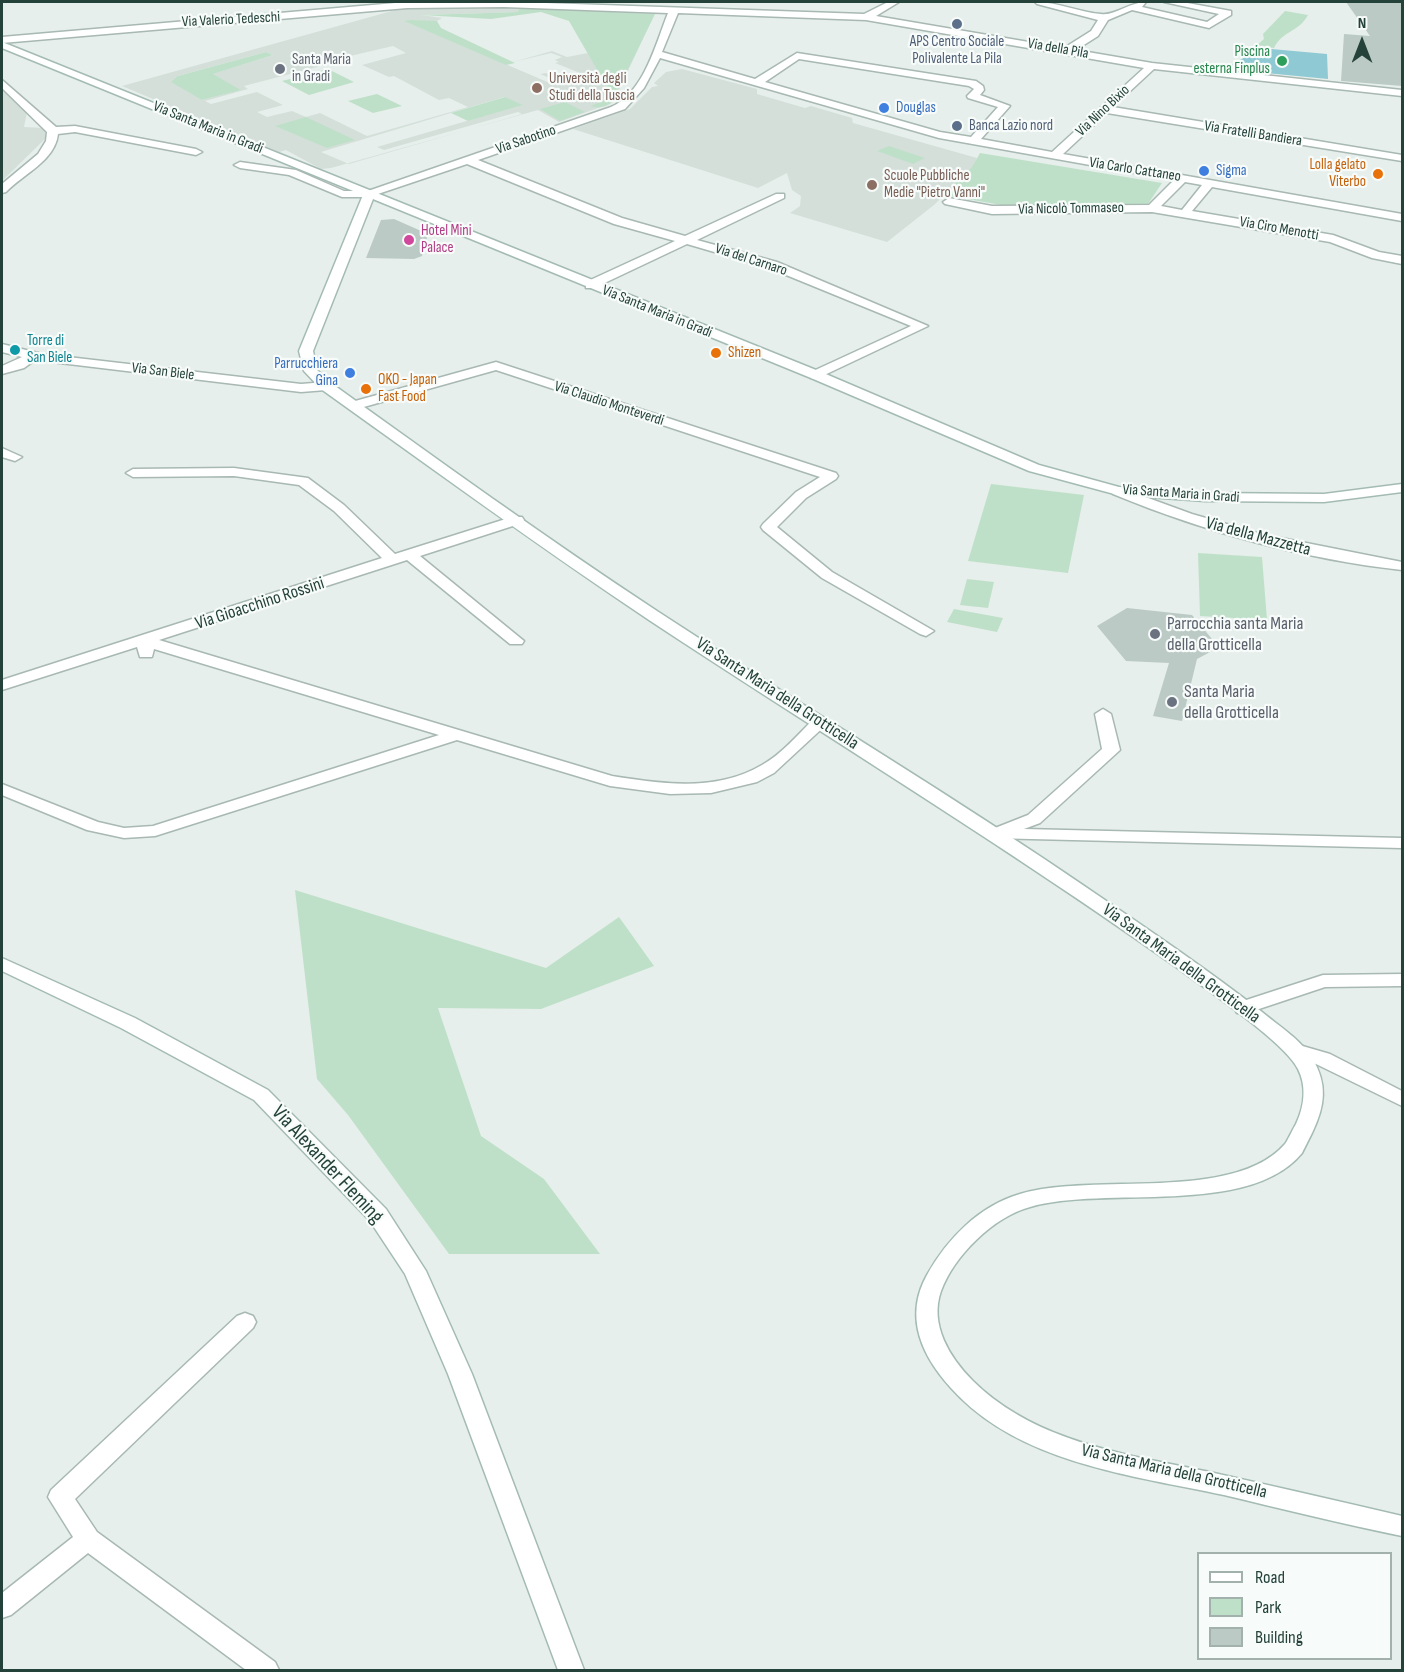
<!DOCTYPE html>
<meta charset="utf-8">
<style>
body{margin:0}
#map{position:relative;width:1404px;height:1672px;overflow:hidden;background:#e6efeb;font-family:"Sofia Sans Condensed",sans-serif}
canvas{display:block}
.frame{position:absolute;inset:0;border:3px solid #24423a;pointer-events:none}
.legend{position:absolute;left:1197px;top:1552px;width:195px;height:108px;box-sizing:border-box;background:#f7fbf9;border:2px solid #a3b1ad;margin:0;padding:8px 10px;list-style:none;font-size:18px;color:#24423a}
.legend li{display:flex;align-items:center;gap:12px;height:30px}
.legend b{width:30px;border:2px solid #a3b1ad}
.north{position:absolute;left:1332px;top:12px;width:60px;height:60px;-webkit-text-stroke:4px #f7fbf9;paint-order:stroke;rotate:0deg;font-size:16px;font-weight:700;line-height:24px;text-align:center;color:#24423a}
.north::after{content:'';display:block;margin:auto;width:21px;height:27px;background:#24423a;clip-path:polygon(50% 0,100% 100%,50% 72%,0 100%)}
</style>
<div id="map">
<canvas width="1404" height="1672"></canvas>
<div class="frame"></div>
<ul class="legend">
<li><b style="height:8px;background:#fff"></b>Road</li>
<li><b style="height:16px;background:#bfe0c8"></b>Park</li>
<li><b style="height:16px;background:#bbcac4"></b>Building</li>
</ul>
<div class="north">N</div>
</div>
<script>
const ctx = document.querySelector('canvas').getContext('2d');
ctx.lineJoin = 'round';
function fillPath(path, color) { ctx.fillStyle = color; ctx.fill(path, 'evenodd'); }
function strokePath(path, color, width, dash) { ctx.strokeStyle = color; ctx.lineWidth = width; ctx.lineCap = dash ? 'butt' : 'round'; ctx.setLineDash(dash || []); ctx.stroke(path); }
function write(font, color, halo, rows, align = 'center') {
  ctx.font = font + ' "Sofia Sans Condensed",sans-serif'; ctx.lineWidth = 4.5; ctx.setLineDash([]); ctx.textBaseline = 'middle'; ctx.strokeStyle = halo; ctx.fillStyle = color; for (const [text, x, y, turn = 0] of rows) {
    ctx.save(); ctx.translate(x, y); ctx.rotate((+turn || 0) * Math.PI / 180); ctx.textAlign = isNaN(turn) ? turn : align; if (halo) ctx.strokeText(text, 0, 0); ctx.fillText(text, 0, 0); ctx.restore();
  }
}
fillPath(new Path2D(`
 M448,7L580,9L655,13L618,92L622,93L609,104L559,122L538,110L331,168L321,169L286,150L279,152L122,86L399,9ZM520,8L580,9L654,14L617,92L597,108L612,94L588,53L567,57L552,51L513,62L551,53L562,57L555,60L559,62L555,63L580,73L565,81L546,73L540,74L559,82L552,84L405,21H437L442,18L422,15L518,12ZM393,46L406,53L362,65L389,77L394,76L439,100L449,98L468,107L367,136L320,113L306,117L292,111L267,117L257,112L283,105L257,92L211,104L205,101L248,89L244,86L340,61L337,59ZM266,52L273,55L212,74L240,90L202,100L178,76ZM504,97L522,105L377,147L384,150L518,112L522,114L349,164L321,152Z
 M682,69L757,89V94L805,108L811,106L852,118L853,123L977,158L973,167L934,205L887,242L790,213L800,206L801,196L792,190L787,173L758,188L573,129L630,109L652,87L658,86L654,83L666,72Z
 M2,89L27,112L24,127L44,128L46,138L2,181Z`), '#d4dfda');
fillPath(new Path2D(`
 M519,8L655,14L617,92L622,93C615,102 603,111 591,106L609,98L611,94L569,21L541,12L491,19L421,15L518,12Z
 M1285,11L1308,15C1299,32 1282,31 1274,48L1256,46L1264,39L1263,34Z
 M411,20L437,21L441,28L515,63L506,65L404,21Z
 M266,52L273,55L213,74L241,90L202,100L171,82L178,76Z
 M328,69L354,82L309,95L282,81Z
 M377,94L402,106L373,113L348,101Z
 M505,97L523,105L468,121L451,113Z
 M565,102L585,112L560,121L540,109Z
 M306,117L355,140L327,148L275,126Z
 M889,146L925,158L913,164L877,151Z
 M980,153L1162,183L1148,204L1007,206L944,195L972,167Z
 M991,484L1084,495L1068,573L968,561Z
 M1198,553L1262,557L1267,620L1200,616Z
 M967,579L994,582L988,608L960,605Z
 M954,609L1003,618L997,632L947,622Z
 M295,890L546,968L619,917L654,966L541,1009L438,1008L481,1136L544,1179L600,1254H449L348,1115L317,1079Z`), '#bfe0c8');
fillPath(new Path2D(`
 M1260,48L1327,54L1328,79L1225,69Z`), '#8ec9d4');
fillPath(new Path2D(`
 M1346,2H1402V86L1341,81L1344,34L1370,36Z
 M394,219L428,234L422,256L414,259L366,258L381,220Z
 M1127,608L1192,615L1212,639L1203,642L1212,651L1197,659L1182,721L1153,716L1169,663L1126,661L1097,626Z`), '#bbcac4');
const street = new Path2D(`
 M407,2H516L864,14L888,2H899L876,16L1064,48L1091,31L1098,20L1037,4L1035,2C1058,2 1078,12 1101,14C1115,16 1130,2 1146,2L1142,7L1207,22L1219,14L1164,2H1182L1231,11V15L1209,28L1132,10L1108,20L1098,36L1076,50L1152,63L1402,90V96L1154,69L1113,107L1402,155V161L1107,113L1063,154L1402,214V221L1212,187L1192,211L1333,235L1379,252L1402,256V264L1372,258L1330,242L1152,212L992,214L945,204L943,202L949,198L992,206L1149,205L1174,180L939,138L660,58L644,88L625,109L478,160L622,218L685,236L776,194H784V198L697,240L777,262L928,326L816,379L811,378V372L911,326L769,268L687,244L594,288H586V282L675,241L614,224L467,164L369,197H342L289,175L240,168L234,165L240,162L296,170L344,191H368L611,107C644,93 656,43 668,13L504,7L407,8L2,43V37ZM678,13L866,20L1144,68L1052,152L981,139L1010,106L980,95L984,90L983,86L976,81L797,53L755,79L662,52ZM799,59L969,86L974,89L967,96L968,98L998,107L971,137L940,132L765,82ZM1185,182L1202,185L1182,210L1161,206Z
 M2,80L56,127L75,126L196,149L202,152L196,155L75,132L58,134C55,161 23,174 6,192L2,193V184L38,154L46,141L47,132L2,88Z
 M2,344L42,354L301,384L326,382L333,386L326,390L301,392L35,360L24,368L2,374V366L22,357L2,352Z
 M496,362L836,473L838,476L836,479L806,498L777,527L832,572L934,631L926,636L920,634L822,578L763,530L761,527L763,524L796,492L820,477L496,370L353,410L346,406L348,403Z
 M2,448L22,457L15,461L2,457Z
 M234,468L308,478L344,505L395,554L512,517H522L524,520L522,523L420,556L524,641L522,644H510L407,560L159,640L612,776C662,784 717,792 762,765C782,754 797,735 814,719L820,718L828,723L774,773L757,782L711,793L670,794L610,786L457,740L155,836L124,838L87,830L2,795V784L98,822L124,828L153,826L439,735L154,649L152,657H140L137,647L2,690V680L382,558L334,511L299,485L234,476L133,477L126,473L133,469Z
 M1118,487L1192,514L1261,534L1402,562V570C1304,559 1205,532 1113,494L1111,491Z
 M1103,709L1111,714L1120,750L1040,823L1024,829L1402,838V848L990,838L987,834L990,830L1028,815L1102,749L1095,714Z
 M1402,974V986L1325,987L1244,1014L1237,1013L1234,1008L1237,1003L1323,975Z
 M1299,1045L1330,1054L1402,1091V1106L1316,1064L1292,1057L1289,1052L1292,1047Z
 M245,1313L253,1316L256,1322L253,1328L75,1499L97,1532L275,1662L279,1670H246L88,1553L11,1615L2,1618V1593L73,1537L48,1497L51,1490L237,1316Z`);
const secondary = new Path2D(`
 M2,42L821,372L1039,465L1119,487L1205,493L1324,494L1402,484V492L1324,502L1205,501L1118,495L1029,471L811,378L373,199L313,351L317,370L331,383C438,460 546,538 657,611C802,706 952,795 1096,894C1152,932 1208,970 1262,1012C1280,1027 1299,1038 1312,1058C1328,1084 1325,1106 1312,1133C1311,1135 1303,1151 1302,1153C1249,1218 1104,1185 1030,1207C993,1217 954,1256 941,1291C929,1325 950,1358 973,1381C1037,1444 1131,1455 1214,1473C1277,1487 1339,1501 1402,1516V1536C1343,1524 1283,1509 1224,1495C1131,1475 1018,1463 951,1388C921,1355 904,1316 927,1275C947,1239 979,1206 1020,1194C1092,1172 1234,1203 1285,1144C1287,1142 1294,1127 1296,1124C1304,1107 1307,1087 1298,1069C1285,1042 1203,987 1176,967C1004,845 825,736 649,620C538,546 430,467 321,389L304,371L299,351L363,195L2,48Z
 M2,958L135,1018L268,1090L386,1209L426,1271L472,1374L584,1670H558L448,1374L405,1274L370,1221L254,1100L121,1028L2,971Z`);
strokePath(street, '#a8b8b2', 3);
strokePath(secondary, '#a4bbb3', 3);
fillPath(street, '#fff');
fillPath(secondary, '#fff');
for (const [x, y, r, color] of [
 [957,24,6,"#5c6f8a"],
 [1282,61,6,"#2e9e5b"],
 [280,69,6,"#6b7280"],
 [537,88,6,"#8d6e63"],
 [884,108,6,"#3f7fe0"],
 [957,126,6,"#5c6f8a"],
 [1204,171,6,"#3f7fe0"],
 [1378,174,6,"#e8710a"],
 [872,185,6,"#8d6e63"],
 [409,240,6,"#d1479c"],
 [15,350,6,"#0f9aa8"],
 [716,353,6,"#e8710a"],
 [350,373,6,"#3f7fe0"],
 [366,389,6,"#e8710a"],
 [1155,634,6,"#6b7280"],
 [1172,702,6,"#6b7280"]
]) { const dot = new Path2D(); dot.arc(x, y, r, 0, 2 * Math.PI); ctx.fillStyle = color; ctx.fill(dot); strokePath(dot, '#f7fbf9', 2); }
write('15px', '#24423a', '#f7fbf9', [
 ["Via Valerio Tedeschi",231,20,-3],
 ["Via della Pila",1058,49,10],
 ["Via Nino Bixio",1103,111,-43],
 ["Via Santa Maria in Gradi",208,128,22],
 ["Via Fratelli Bandiera",1253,134,9],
 ["Via Sabotino",526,140,-19],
 ["Via Carlo Cattaneo",1135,170,9],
 ["Via Nicolò Tommaseo",1071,209,-1],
 ["Via Ciro Menotti",1279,229,10],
 ["Via del Carnaro",751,260,18],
 ["Via Santa Maria in Gradi",657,312,22],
 ["Via San Biele",163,372,7],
 ["Via Claudio Monteverdi",609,404,18],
 ["Via Santa Maria in Gradi",1181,494,4]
]);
write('15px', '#4e5e75', '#f7fbf9', [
 ["APS Centro Sociale",957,42],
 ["Polivalente La Pila",957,59],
 ["Banca Lazio nord",969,126,"left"]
]);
write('15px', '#27864d', '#f7fbf9', [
 ["Piscina",1270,52],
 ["esterna Finplus",1270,69]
], 'right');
write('15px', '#5b616d', '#f7fbf9', [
 ["Santa Maria",292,60],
 ["in Gradi",292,77]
], 'left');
write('15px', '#785e54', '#f7fbf9', [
 ["Università degli",549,79],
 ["Studi della Tuscia",549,96],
 ["Scuole Pubbliche",884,176],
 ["Medie \"Pietro Vanni\"",884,193]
], 'left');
write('15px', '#366cbe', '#f7fbf9', [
 ["Douglas",896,108],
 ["Sigma",1216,171],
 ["Parrucchiera",338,364,"right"],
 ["Gina",338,381,"right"]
], 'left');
write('15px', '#c56008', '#f7fbf9', [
 ["Lolla gelato",1366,165,"right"],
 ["Viterbo",1366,182,"right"],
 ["Shizen",728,353],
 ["OKO - Japan",378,380],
 ["Fast Food",378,397]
], 'left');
write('15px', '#b23c85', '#f7fbf9', [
 ["Hotel Mini",421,231],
 ["Palace",421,248]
], 'left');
write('15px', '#0d838f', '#f7fbf9', [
 ["Torre di",27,341],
 ["San Biele",27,358]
], 'left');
write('18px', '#24423a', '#f7fbf9', [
 ["Via della Mazzetta",1258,537,15],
 ["Via Gioacchino Rossini",260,604,-18],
 ["Via Santa Maria della Grotticella",777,694,33],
 ["Via Santa Maria della Grotticella",1181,964,36],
 ["Via Santa Maria della Grotticella",1174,1472,13]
]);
write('18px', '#5b616d', '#f7fbf9', [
 ["Parrocchia santa Maria",1167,624],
 ["della Grotticella",1167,645],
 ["Santa Maria",1184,692],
 ["della Grotticella",1184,713]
], 'left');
write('21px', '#24423a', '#f7fbf9', [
 ["Via Alexander Fleming",327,1165,47]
]);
</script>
